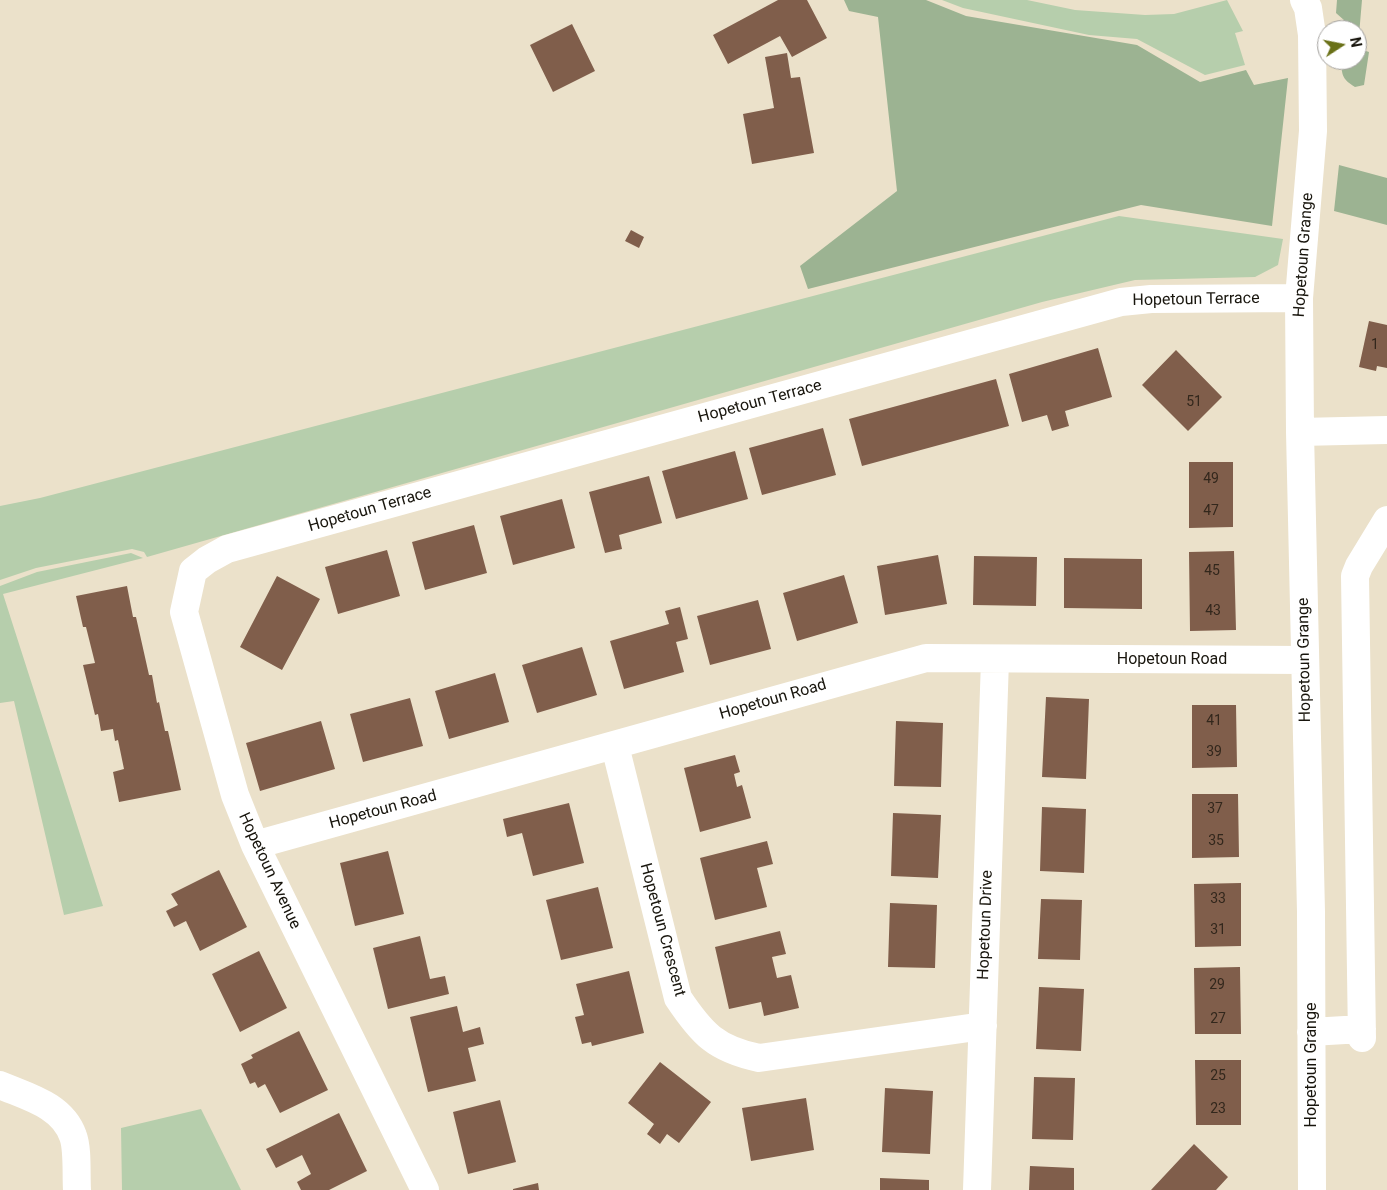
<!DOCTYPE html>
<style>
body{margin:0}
#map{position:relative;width:1387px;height:1190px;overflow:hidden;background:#ebe1ca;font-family:Roboto,sans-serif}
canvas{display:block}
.north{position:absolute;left:1317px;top:20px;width:50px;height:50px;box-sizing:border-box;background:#fff;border:1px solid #a3a19e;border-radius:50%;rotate:79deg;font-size:14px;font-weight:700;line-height:20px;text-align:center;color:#18150d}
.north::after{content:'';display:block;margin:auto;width:18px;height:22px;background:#6a7118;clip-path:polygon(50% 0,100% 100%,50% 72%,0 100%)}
</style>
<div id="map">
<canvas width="1387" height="1190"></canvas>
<div class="north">N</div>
</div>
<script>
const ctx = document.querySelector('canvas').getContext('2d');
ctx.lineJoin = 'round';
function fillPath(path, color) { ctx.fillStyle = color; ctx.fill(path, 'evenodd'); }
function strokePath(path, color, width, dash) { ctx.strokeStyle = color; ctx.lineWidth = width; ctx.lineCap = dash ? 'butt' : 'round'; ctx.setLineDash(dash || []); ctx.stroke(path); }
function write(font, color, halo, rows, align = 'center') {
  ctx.font = font + ' Roboto,sans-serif'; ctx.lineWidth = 4; ctx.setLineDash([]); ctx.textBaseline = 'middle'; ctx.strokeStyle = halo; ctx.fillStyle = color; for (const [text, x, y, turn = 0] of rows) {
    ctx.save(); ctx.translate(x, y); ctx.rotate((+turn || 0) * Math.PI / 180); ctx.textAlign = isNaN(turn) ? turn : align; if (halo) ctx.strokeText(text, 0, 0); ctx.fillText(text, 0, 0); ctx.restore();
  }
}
fillPath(new Path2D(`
 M942,0H1027L1075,10L1145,15L1174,14L1227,0L1243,31L1235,33L1245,65L1205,75L1137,39L1089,35L963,8Z
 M1119,216L1283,239L1278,265L1255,277L1135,280L1042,302L147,557L144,552L132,549L36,568L0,580V506L40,498Z
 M131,553L143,558L3,594L103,906L64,915L14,701L0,703V586L37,572Z
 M201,1109L241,1190H122L121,1128Z`), '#b6ceac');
fillPath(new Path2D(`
 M844,0H926L966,16L1137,45L1200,82L1246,70L1254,85L1288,78L1272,226L1141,205L808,289L800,266L897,191L878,17L849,11Z
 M1337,0H1362L1359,35L1360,49L1369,52L1364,85L1355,87C1342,79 1341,74 1342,60H1357V30H1344L1345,21L1336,13Z
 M1339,165L1387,178V225L1334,211Z`), '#9cb392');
fillPath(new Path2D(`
 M778,0H807L827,38L792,57L780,36L728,64L713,35Z
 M572,24L595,71L553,92L530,45Z
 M787,53L791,78L800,77L814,153L752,164L743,114L774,108L765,57Z
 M631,230L644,237L639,248L625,241Z
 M1369,321L1387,325V368L1377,366L1376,371L1359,367Z
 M1098,348L1112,397L1065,411L1069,426L1052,431L1047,415L1022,422L1009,374Z
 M1176,350L1222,397L1188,431L1142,385Z
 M996,379L1009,426L862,466L849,419Z
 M823,428L836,475L762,495L749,448Z
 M735,451L748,499L676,519L662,471Z
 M1189,462H1233V527L1189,528Z
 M649,476L662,523L619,535L622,549L605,553L589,492Z
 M562,499L575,548L513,565L500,516Z
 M474,525L487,573L425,590L412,542Z
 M387,550L400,596L338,614L325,567Z
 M1234,551L1236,630L1190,631L1189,552Z
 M938,555L947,604L885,615L877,566Z
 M974,556L1037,557L1036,606L973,605Z
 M1064,558L1142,559V609L1064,608Z
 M844,575L858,623L797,641L783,593Z
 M277,576L320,599L282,670L240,647Z
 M127,586L133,617H136L149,675H152L157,703L159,702L165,731H168L181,790L119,802L113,772L124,769L118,740L115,741L113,729L101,731L98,714L95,715L83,665L95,663L86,627H83L76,596Z
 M758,600L771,649L710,665L697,616Z
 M680,607L688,639L676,642L684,672L624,689L610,641L669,624L665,611Z
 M582,647L597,695L537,713L522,665Z
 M495,673L509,722L449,739L435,691Z
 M1046,697L1089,699L1086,779L1042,777Z
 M410,698L423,746L363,762L350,714Z
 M1192,705H1236L1237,767L1192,768Z
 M321,721L335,769L260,791L246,743Z
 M896,721L943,723L941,787L894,786Z
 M735,755L740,772L734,774L737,787L742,785L751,818L700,832L684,768Z
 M1192,794H1238L1239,857L1192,858Z
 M569,803L584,863L533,876L522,833L507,837L503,819Z
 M1042,807L1086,809L1084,873L1040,871Z
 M893,813L941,815L938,878L891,876Z
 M767,841L773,864L757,868L767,907L715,920L700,858Z
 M388,851L404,914L355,926L340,863Z
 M219,870L247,927L200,951L186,921L174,927L166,911L178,905L171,894Z
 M1241,883V946L1195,947L1194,884Z
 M598,887L613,948L561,960L546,900Z
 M1041,899L1082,900L1080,960L1038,959Z
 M890,903L937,905L935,968L888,967Z
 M780,931L786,954L772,957L777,978L791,975L799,1008L764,1016L761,1002L729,1009L715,947Z
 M420,936L430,979L445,976L449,994L388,1009L373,948Z
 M259,951L287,1008L240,1032L212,974Z
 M1240,967L1241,1034H1195L1194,968Z
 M629,971L644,1033L592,1046L591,1042L582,1044L575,1017L584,1015L576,984Z
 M1039,987L1084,989L1081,1051L1036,1049Z
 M457,1006L463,1032L480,1027L484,1044L468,1048L476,1081L428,1092L410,1017Z
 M299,1031L328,1090L280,1113L265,1084L258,1088L255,1082L250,1084L241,1064L253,1058L251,1055Z
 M1195,1060H1241V1125H1196Z
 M660,1062L711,1102L679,1143L667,1134L660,1144L647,1134L654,1124L628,1103Z
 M1034,1077L1075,1078L1073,1140L1032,1139Z
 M885,1088L933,1091L930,1154L882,1152Z
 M806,1098L814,1150L751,1161L742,1108Z
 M500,1100L516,1162L468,1174L453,1112Z
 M339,1113L367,1171L329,1190H301L297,1182L311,1174L302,1155L276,1168L266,1149Z
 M1194,1144L1228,1177L1216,1190H1151Z
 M1030,1166L1074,1168V1190H1029Z
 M880,1178L929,1180V1190H880Z
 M538,1183L539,1190H513V1189Z`), '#805e4b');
strokePath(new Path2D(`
 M1304,0L1308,8L1312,35L1313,131L1299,298L1300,432L1311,912L1312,1190
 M1300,432L1387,430
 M615,746L678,998C702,1034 716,1049 759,1058L983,1026
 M255,845L926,658L1305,660
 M1311,1032L1362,1029
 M1362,1038L1355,576L1359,566L1387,520
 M0,1085C28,1097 62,1105 73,1136C78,1149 76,1175 77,1190
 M425,1190L255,845L235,795L184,612L193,571L207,560L227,549L1121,302L1151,299L1299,298
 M977,1190L995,660`), '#fff', 28);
write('14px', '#32271c', null, [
 ["1",1375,345],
 ["51",1194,402],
 ["49",1211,479],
 ["47",1211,511],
 ["45",1212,571],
 ["43",1213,611],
 ["41",1214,721],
 ["39",1214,752],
 ["37",1215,809],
 ["35",1216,841],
 ["33",1218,899],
 ["31",1218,930],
 ["29",1217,985],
 ["27",1218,1019],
 ["25",1218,1076],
 ["23",1218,1109]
]);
write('16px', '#18150d', '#fff', [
 ["Hopetoun Grange",1304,255,-86],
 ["Hopetoun Terrace",1196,300,-1],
 ["Hopetoun Terrace",760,402,-15],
 ["Hopetoun Terrace",370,510,-16],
 ["Hopetoun Road",1172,660],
 ["Hopetoun Grange",1305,660,-91],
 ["Hopetoun Road",773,700,-16],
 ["Hopetoun Road",383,810,-15],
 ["Hopetoun Avenue",269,871,65],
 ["Hopetoun Drive",986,925,-88],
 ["Hopetoun Crescent",662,930,75],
 ["Hopetoun Grange",1312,1065,-90]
]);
</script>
